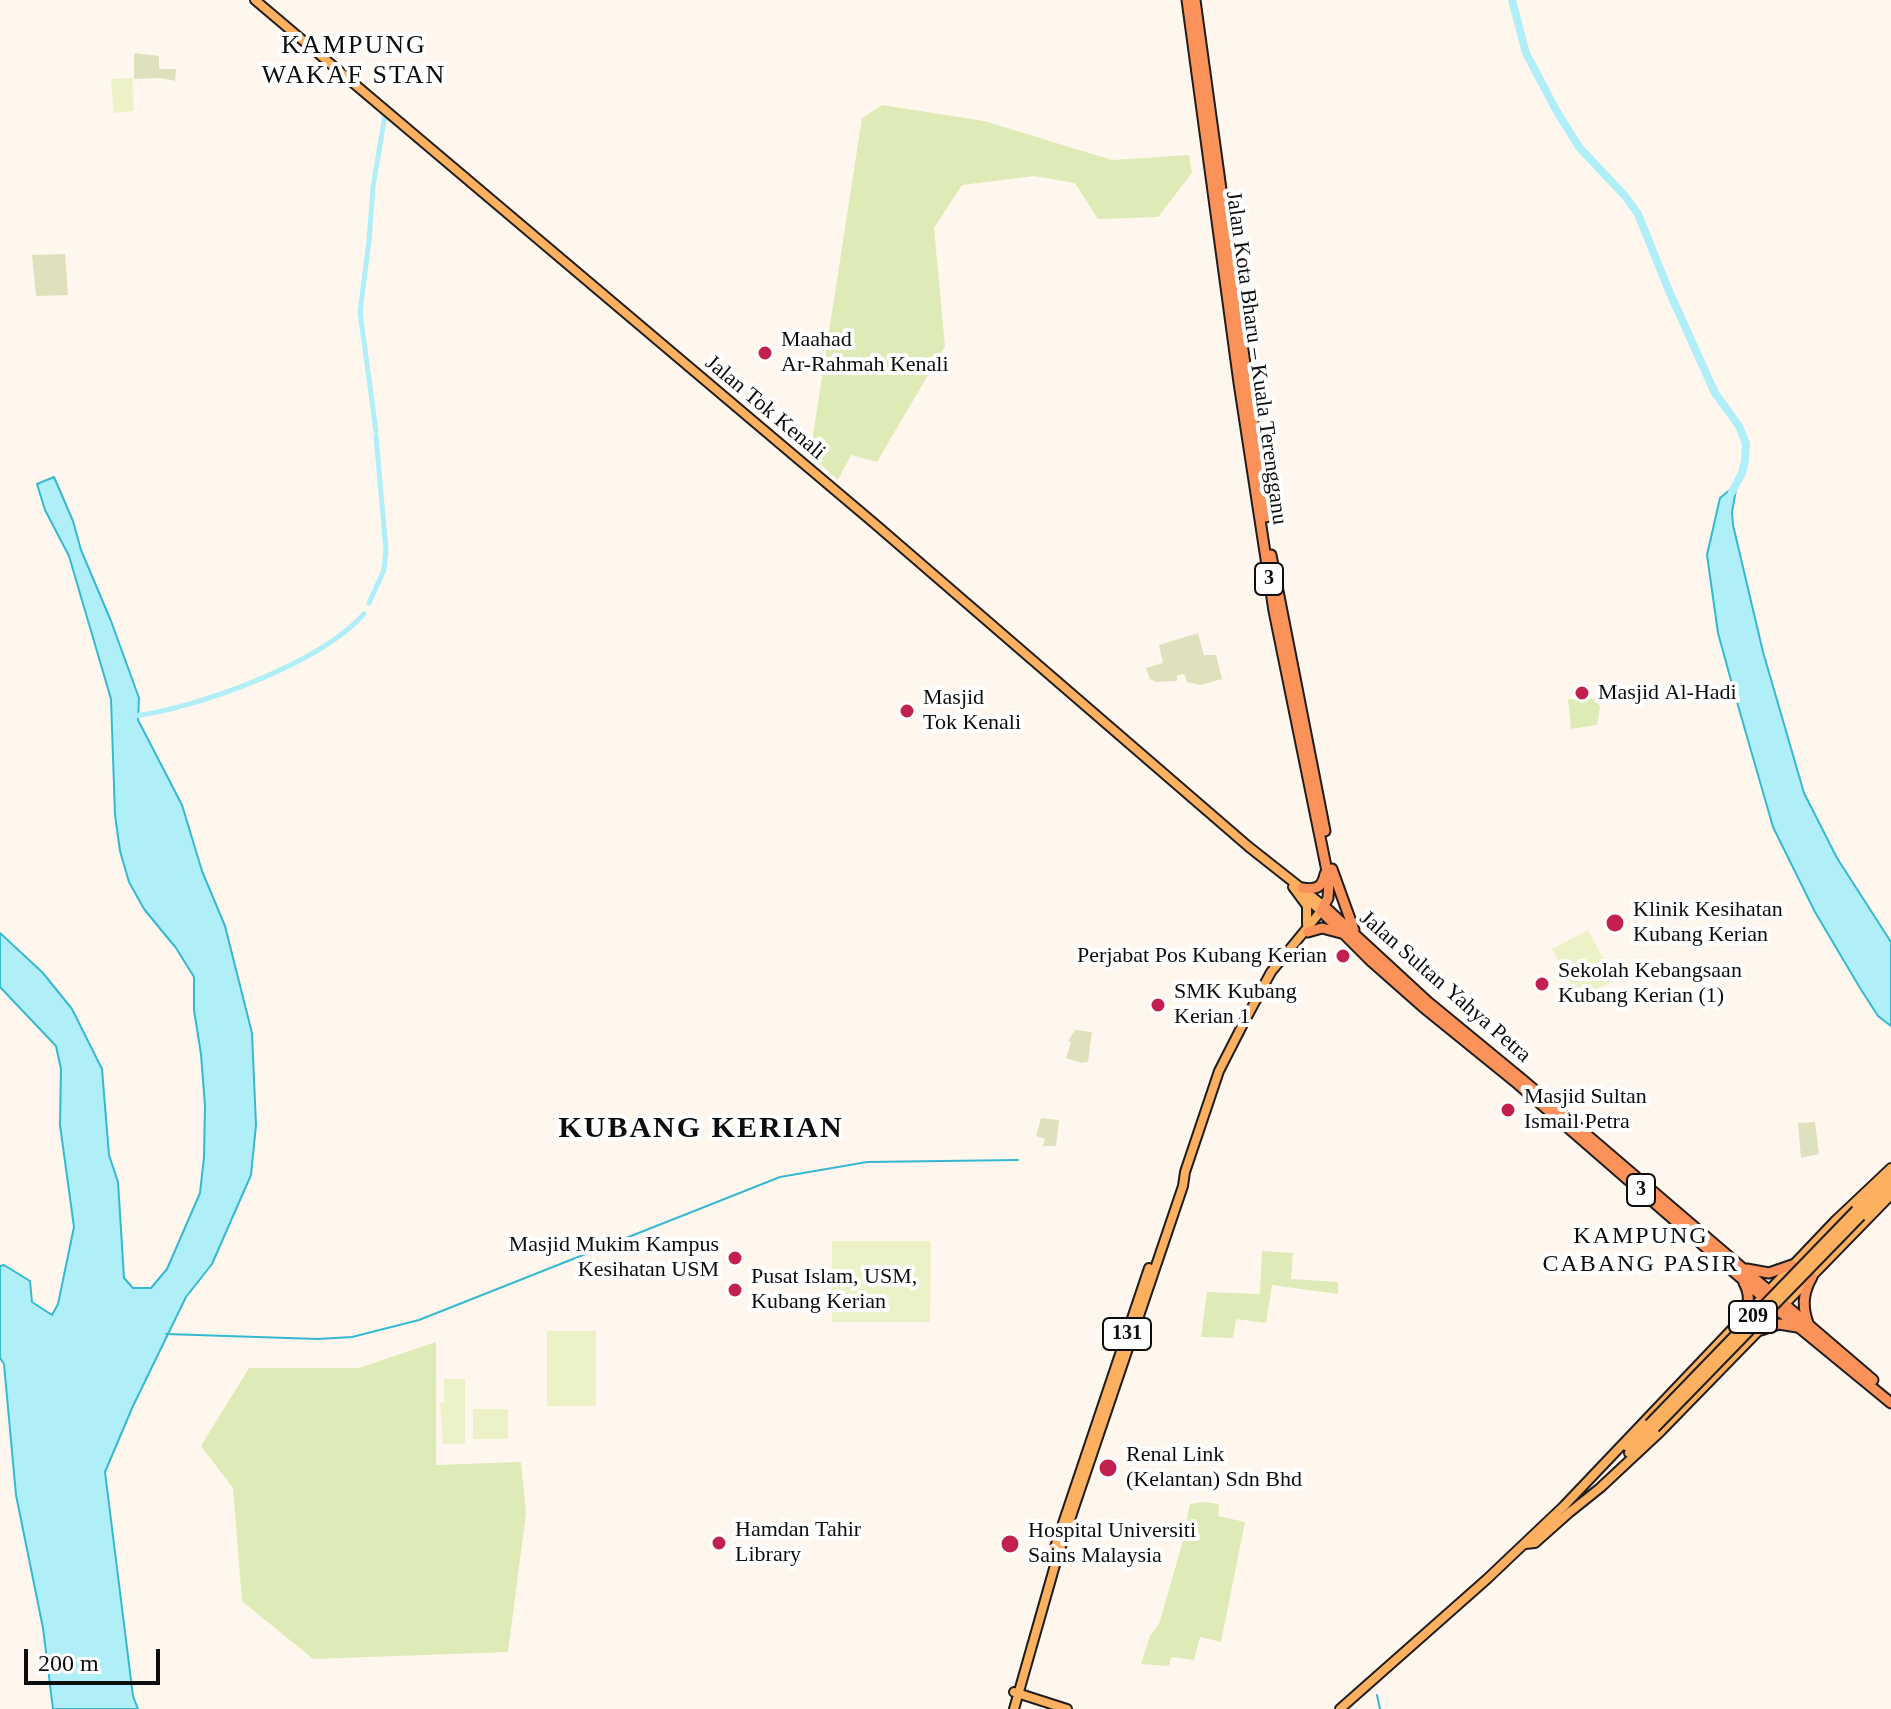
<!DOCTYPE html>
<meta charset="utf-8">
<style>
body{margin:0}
#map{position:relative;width:1891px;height:1709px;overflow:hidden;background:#fff7ed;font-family:"Times New Roman",serif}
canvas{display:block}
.scale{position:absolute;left:24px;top:1649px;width:136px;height:36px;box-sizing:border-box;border:4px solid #0d0d0d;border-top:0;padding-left:10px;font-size:24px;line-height:28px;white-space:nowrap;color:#0d0d0d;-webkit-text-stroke:6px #fff;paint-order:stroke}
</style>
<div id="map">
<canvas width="1891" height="1709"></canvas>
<div class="scale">200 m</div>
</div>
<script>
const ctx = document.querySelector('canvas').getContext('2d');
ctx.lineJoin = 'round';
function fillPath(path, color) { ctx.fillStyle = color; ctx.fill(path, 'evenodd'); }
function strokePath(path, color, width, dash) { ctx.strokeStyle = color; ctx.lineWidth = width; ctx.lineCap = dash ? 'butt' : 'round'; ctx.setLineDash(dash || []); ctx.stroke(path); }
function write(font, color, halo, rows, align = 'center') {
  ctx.font = font + ' "Times New Roman",serif'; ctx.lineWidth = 8; ctx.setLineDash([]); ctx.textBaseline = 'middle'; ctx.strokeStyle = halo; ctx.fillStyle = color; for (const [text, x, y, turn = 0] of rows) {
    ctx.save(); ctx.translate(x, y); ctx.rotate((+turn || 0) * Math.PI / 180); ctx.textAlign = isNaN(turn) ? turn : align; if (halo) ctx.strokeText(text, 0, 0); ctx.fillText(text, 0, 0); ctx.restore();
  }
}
fillPath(new Path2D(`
 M882,105L984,121L1112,160L1189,155L1192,173L1158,217L1098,219L1075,183L1034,176L962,185L934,228L945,346L877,462L851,455L838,480L810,455L862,118Z
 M1568,699H1597L1600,708L1597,725L1571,729Z
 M1262,1251L1293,1253L1291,1279L1338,1282V1294L1272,1285L1266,1323L1236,1319L1233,1338L1201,1337L1207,1292L1260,1294Z
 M436,1342V1465L521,1462L526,1513L508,1652L313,1659L242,1601L233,1488L201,1446L249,1368H359Z
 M1203,1502L1219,1504L1218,1516L1245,1522L1221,1642L1200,1637L1194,1660L1171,1657L1169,1666L1141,1664L1150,1636L1159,1624L1181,1548L1190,1504Z`), '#deebb6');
fillPath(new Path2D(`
 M134,53L159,56V69H176L175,81L161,78L134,79Z
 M65,254L68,295L36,296L32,255Z
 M1195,634H1198L1204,655H1216L1222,679L1200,685L1187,682L1184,674L1177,675V681L1156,682L1150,679L1146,668L1163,663L1159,645Z
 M1075,1030L1092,1032L1088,1062L1082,1063L1066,1058L1071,1042L1068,1041Z
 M1041,1118L1059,1120L1056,1146H1043L1045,1139L1036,1136Z
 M1815,1122L1819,1154L1801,1158L1798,1123Z`), '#dfe1be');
fillPath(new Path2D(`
 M132,78L134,111L114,113L111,79Z
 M1588,930L1615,980L1578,999L1552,949Z
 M832,1241H931L930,1322H832Z
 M547,1331H596V1406H547Z
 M444,1379H465V1444H443L440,1403H444Z
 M473,1409H508V1439H473Z`), '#edf1c8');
const water = new Path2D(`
 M54,477L73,521L81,550L111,621L139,698L138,720L182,805L202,871L225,926L252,1033L256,1125L251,1175L212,1264L186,1297L133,1406L105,1472L133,1696L138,1709H53L43,1628L16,1495L4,1364L0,1358V1266L4,1265L30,1281L32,1302L52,1315L58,1304L74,1227L60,1125L61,1069L56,1046L0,987V933L43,973L72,1009L102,1069L109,1155L118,1182L124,1278L133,1288H151L167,1269L200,1193L204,1157L205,1106L201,1054L194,1010V977L176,948L144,909L129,882L120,851L115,815L111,699L69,556L45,510L37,484Z
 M1737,484L1732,512L1733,525L1763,652L1804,793L1837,858L1891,942V1026L1878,1016L1860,988L1815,912L1773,827L1735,695L1718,633L1707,555L1720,498Z`);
fillPath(water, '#b0eff8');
strokePath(water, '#35b9d1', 2);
strokePath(new Path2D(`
 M166,1334L318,1339L352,1337L419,1320L780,1177L867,1162L1018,1160
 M1377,1695L1380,1709`), '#35b9d1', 2);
strokePath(new Path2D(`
 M376,431L360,312L369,241L373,187L385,115
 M369,603L384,570L386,550L376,436
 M134,716C200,707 319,664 364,614`), '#b0eff8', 5);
strokePath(new Path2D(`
 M1512,0L1526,53L1556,110L1579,147L1625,196L1638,214L1669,291L1715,393L1739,426L1746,444L1745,461L1742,473L1732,492`), '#b0eff8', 8);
const primary = new Path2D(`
 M255,0L875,524L1249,847L1325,907
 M1293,887L1307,906V924
 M1856,1210L1891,1176
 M1861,1216L1891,1186
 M1626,1446L1649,1424
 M1629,1453L1655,1428
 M1563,1507L1836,1220L1891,1168
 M1570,1512L1600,1488L1660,1432L1891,1195
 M1525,1544L1535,1543L1571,1511
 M1055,1547L1149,1268
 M1014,1692L1067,1709
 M1014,1709L1057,1558L1183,1186L1185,1172L1219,1071L1242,1026L1271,972L1321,911L1300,893
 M1340,1709L1487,1579L1565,1505`);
const trunk = new Path2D(`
 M1187,0L1239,383L1274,611L1329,881L1328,898L1321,911L1372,962L1423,1007L1518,1084L1779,1311L1891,1403
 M1195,0L1266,517
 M1271,555L1325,831
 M1332,869L1354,930
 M1302,888C1316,890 1322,888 1325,874
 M1325,907L1428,1002L1524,1081L1873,1380
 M1308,932L1322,928L1341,933
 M1747,1269L1769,1273L1792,1265
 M1740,1320C1748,1307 1752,1298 1744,1283
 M1808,1323C1802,1306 1803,1293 1812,1277
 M1761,1330L1779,1324L1797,1327`);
strokePath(primary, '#1e1e1e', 12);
strokePath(trunk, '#1e1e1e', 13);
strokePath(primary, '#fdb060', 8);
strokePath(trunk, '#fb9259', 9);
const primaryBridge = new Path2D(`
 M1649,1424L1856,1210
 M1655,1428L1861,1216`);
strokePath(primaryBridge, '#1e1e1e', 12, []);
strokePath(primaryBridge, '#fdb060', 8);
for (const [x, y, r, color] of [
 [765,353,8,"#c22150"],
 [1582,693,8,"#c22150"],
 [907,711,8,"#c22150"],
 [1615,923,10,"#c22150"],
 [1343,956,8,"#c22150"],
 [1542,984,8,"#c22150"],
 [1158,1005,8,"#c22150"],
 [1508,1110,8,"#c22150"],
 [735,1258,8,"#c22150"],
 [735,1290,8,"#c22150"],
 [1108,1468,10,"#c22150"],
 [719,1543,8,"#c22150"],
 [1010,1544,10,"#c22150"]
]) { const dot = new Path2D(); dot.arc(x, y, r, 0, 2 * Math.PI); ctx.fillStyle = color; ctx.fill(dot); strokePath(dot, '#fff', 3); }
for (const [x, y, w] of [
 [1269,579,28],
 [1641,1190,28],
 [1753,1317,48],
 [1127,1334,48]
]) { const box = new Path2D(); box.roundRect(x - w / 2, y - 16, w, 32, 6); ctx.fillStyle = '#fff'; ctx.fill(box); strokePath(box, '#0d0d0d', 2); }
write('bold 20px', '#0d0d0d', null, [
 ["3",1269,579],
 ["3",1641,1190],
 ["209",1753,1317],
 ["131",1127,1334]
]);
write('22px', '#0d0d0d', '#fff', [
 ["Maahad",781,340],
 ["Ar-Rahmah Kenali",781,365],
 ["Masjid Al-Hadi",1598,693],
 ["Masjid",923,698],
 ["Tok Kenali",923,723],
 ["Klinik Kesihatan",1633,910],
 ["Kubang Kerian",1633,935],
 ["Perjabat Pos Kubang Kerian",1327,956,"right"],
 ["Sekolah Kebangsaan",1558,971],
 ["Kubang Kerian (1)",1558,996],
 ["SMK Kubang",1174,992],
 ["Kerian 1",1174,1017],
 ["Masjid Sultan",1524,1097],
 ["Ismail Petra",1524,1122],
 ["Masjid Mukim Kampus",719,1245,"right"],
 ["Kesihatan USM",719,1270,"right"],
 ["Pusat Islam, USM,",751,1277],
 ["Kubang Kerian",751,1302],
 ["Renal Link",1126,1455],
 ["(Kelantan) Sdn Bhd",1126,1480],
 ["Hamdan Tahir",735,1530],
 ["Library",735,1555],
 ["Hospital Universiti",1028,1531],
 ["Sains Malaysia",1028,1556]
], 'left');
write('22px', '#0d0d0d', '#fff', [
 ["Jalan Kota Bharu – Kuala Terengganu",1256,358,82],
 ["Jalan Tok Kenali",765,408,40],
 ["Jalan Sultan Yahya Petra",1445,987,41]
]);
ctx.letterSpacing = '2px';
write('24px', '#0d0d0d', '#fff', [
 ["KAMPUNG",1641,1237],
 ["CABANG PASIR",1641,1265]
]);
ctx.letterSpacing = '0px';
ctx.letterSpacing = '2px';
write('26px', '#0d0d0d', '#fff', [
 ["KAMPUNG",354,46],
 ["WAKAF STAN",354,76]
]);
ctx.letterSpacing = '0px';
ctx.letterSpacing = '2px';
write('bold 30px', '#0d0d0d', '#fff', [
 ["KUBANG KERIAN",701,1129]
]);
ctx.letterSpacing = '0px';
</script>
